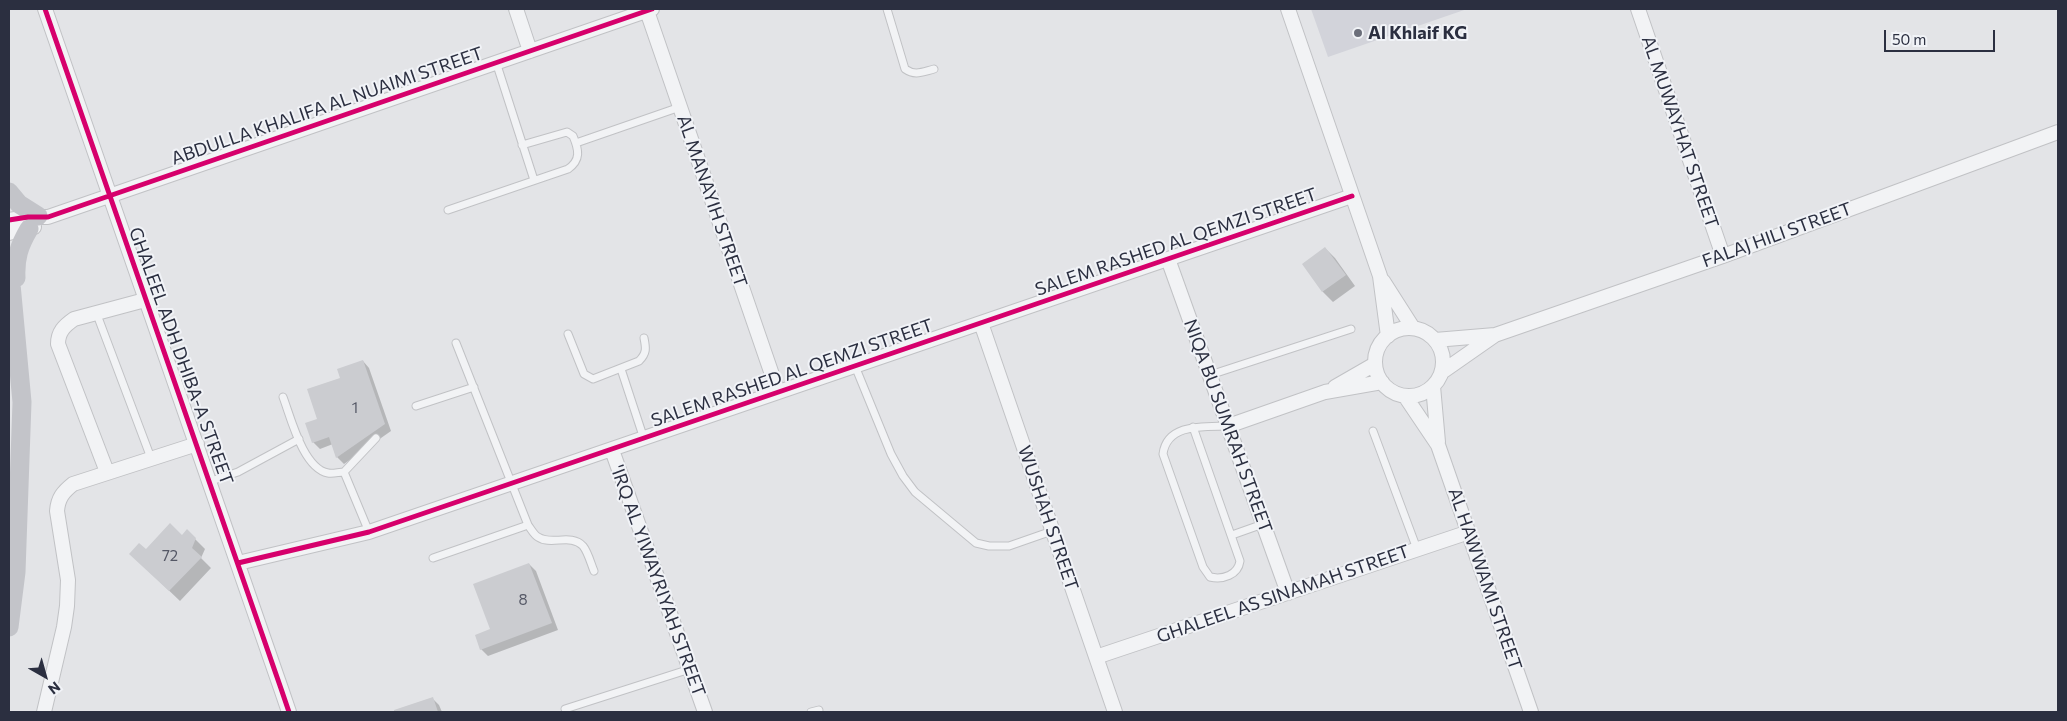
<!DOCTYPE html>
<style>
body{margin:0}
#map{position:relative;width:2067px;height:721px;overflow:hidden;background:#e3e4e7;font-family:Commissioner,sans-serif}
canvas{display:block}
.frame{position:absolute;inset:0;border:10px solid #2b2f40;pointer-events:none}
.north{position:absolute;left:20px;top:651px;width:50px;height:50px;-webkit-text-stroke:4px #f1f3f7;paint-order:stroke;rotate:142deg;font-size:14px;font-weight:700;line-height:20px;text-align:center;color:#2b2f40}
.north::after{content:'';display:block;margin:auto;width:18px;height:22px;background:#2b2f40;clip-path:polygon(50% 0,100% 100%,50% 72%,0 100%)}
.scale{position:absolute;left:1884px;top:30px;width:111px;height:22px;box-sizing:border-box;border:2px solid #2b2f40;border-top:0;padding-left:6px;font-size:15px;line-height:18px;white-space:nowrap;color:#2b2f40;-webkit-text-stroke:4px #f1f3f7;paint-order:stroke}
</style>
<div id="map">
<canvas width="2067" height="721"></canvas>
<div class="frame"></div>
<div class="north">N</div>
<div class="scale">50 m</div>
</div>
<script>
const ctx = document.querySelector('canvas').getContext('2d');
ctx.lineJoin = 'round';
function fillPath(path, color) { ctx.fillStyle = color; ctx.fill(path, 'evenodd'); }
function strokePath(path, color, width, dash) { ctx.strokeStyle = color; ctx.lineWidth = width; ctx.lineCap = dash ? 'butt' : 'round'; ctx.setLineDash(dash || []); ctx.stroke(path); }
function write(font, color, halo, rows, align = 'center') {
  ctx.font = font + ' Commissioner,sans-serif'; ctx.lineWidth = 4; ctx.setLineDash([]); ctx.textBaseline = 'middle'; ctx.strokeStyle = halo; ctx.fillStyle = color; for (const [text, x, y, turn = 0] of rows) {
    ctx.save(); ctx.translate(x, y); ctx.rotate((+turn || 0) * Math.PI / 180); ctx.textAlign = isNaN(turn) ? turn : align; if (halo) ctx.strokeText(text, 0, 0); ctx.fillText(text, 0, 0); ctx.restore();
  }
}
fillPath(new Path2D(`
 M1311,9H1467L1328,57Z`), '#d2d3da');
fillPath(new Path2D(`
 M1325,248L1335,258L1355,286L1333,302L1323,292L1303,264Z
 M363,361L369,368L391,431L344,464L337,457L333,444L320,449L313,442L319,419L341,379Z
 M187,531L205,549L201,558L211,568L180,601L141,564L146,551L182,537Z
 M529,564L536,571L558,630L488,656L481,649Z
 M432,698L439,705L442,712H399V710Z`), '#0003');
fillPath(new Path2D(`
 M1325,247L1346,275L1322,292L1302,264Z
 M363,360L385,424L336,458L329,437L312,443L305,423L317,419L307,389L340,378L337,369Z
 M170,523L182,535L187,529L196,538L192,548L202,557L169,591L129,554L139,543L146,549Z
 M529,563L552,623L480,650L475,635L490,629L473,584Z
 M433,697L438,712H394V710Z`), '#cbccd0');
const lane = new Path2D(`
 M887,9L905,69C915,76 922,72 934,69
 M496,62L534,180
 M576,143L680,107
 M448,210L568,169C581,160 579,150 573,136L567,132L522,145
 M96,312L151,458
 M568,334L584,374L593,379L639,361C647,353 646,348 644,338
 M456,343L528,525C531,529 534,535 538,537C551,546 571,533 583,546C588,552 591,564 594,571
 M855,366L891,454L903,476L915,492L976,543L989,546H1009L1052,531
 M621,369L644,439
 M1210,375L1351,329
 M283,397C291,418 303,468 328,473C333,474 339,472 344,472L376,438
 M416,406L474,387
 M1193,427L1240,561C1238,575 1223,580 1210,577L1203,567L1163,454C1167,423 1204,427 1228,426
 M1373,431L1417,549
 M344,472L369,532
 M211,481L238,472L299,439
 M1232,535L1263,524
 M433,558L528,525
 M565,709L690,669
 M811,712L819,710`);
const street = new Path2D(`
 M45,9C126,243 209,477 289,712
 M516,9L530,51
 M1288,9L1380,276L1388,336
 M1638,9L1723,256
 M647,11L778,392
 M9,220L28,217H48L652,9
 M9,233L34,227
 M1168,259L1288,593
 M1383,281L1413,328
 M981,323L1115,712
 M1375 362a34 34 0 1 1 68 0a34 34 0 1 1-68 0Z
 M1435,340L1495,335L1723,256L2058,132
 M1442,372L1495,335
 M1433,386L1438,442
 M1335,387L1375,364
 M1405,396L1438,445L1531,712
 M1228,426L1325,392L1382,382
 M612,450L705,712
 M107,472L58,344C58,332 64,326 74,319L145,300
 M238,563L369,532L1352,196
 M1096,657L1469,532
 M44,712L64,627L67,606L68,580L57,511C58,498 63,492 73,484L197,444`);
strokePath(lane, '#c1c2c5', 9);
strokePath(street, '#c1c2c5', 16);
strokePath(lane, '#f2f3f5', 7);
strokePath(street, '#f2f3f5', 14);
strokePath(new Path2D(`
 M9,192L19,204L38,216
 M9,263L22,402L16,572L9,627
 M16,278C15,258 19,246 29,229`), '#c3c4c9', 19);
strokePath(new Path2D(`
 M45,9C126,243 209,477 289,712
 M9,220L28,217H48L652,9
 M238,563L369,532L1352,196`), '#d6006c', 5);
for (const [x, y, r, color] of [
 [1358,33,5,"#6b6e7a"]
]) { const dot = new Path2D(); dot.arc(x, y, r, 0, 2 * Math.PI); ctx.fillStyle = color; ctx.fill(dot); strokePath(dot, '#f1f3f7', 2); }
write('15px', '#545765', null, [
 ["1",355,408],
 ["72",170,556],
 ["8",523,600]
]);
write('bold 18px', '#2b2f40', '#f1f3f7', [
 ["Al Khlaif KG",1368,33]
], 'left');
write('18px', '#2b2f40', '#f1f3f7', [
 ["ABDULLA KHALIFA AL NUAIMI STREET",327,106,-19],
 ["AL MUWAYHAT STREET",1680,132,71],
 ["AL MANAYIH STREET",712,201,71],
 ["FALAJ HILI STREET",1777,235,-20],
 ["SALEM RASHED AL QEMZI STREET",1176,242,-19],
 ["GHALEEL ADH DHIBA-A STREET",181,356,70],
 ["SALEM RASHED AL QEMZI STREET",792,373,-19],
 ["NIQA BU SUMRAH STREET",1228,426,70],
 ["WUSHAH STREET",1048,518,71],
 ["AL HAWWAMI STREET",1485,579,71],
 ["'IRQ AL YIWAYRIYAH STREET",658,581,70],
 ["GHALEEL AS SINAMAH STREET",1283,594,-19]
]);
</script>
